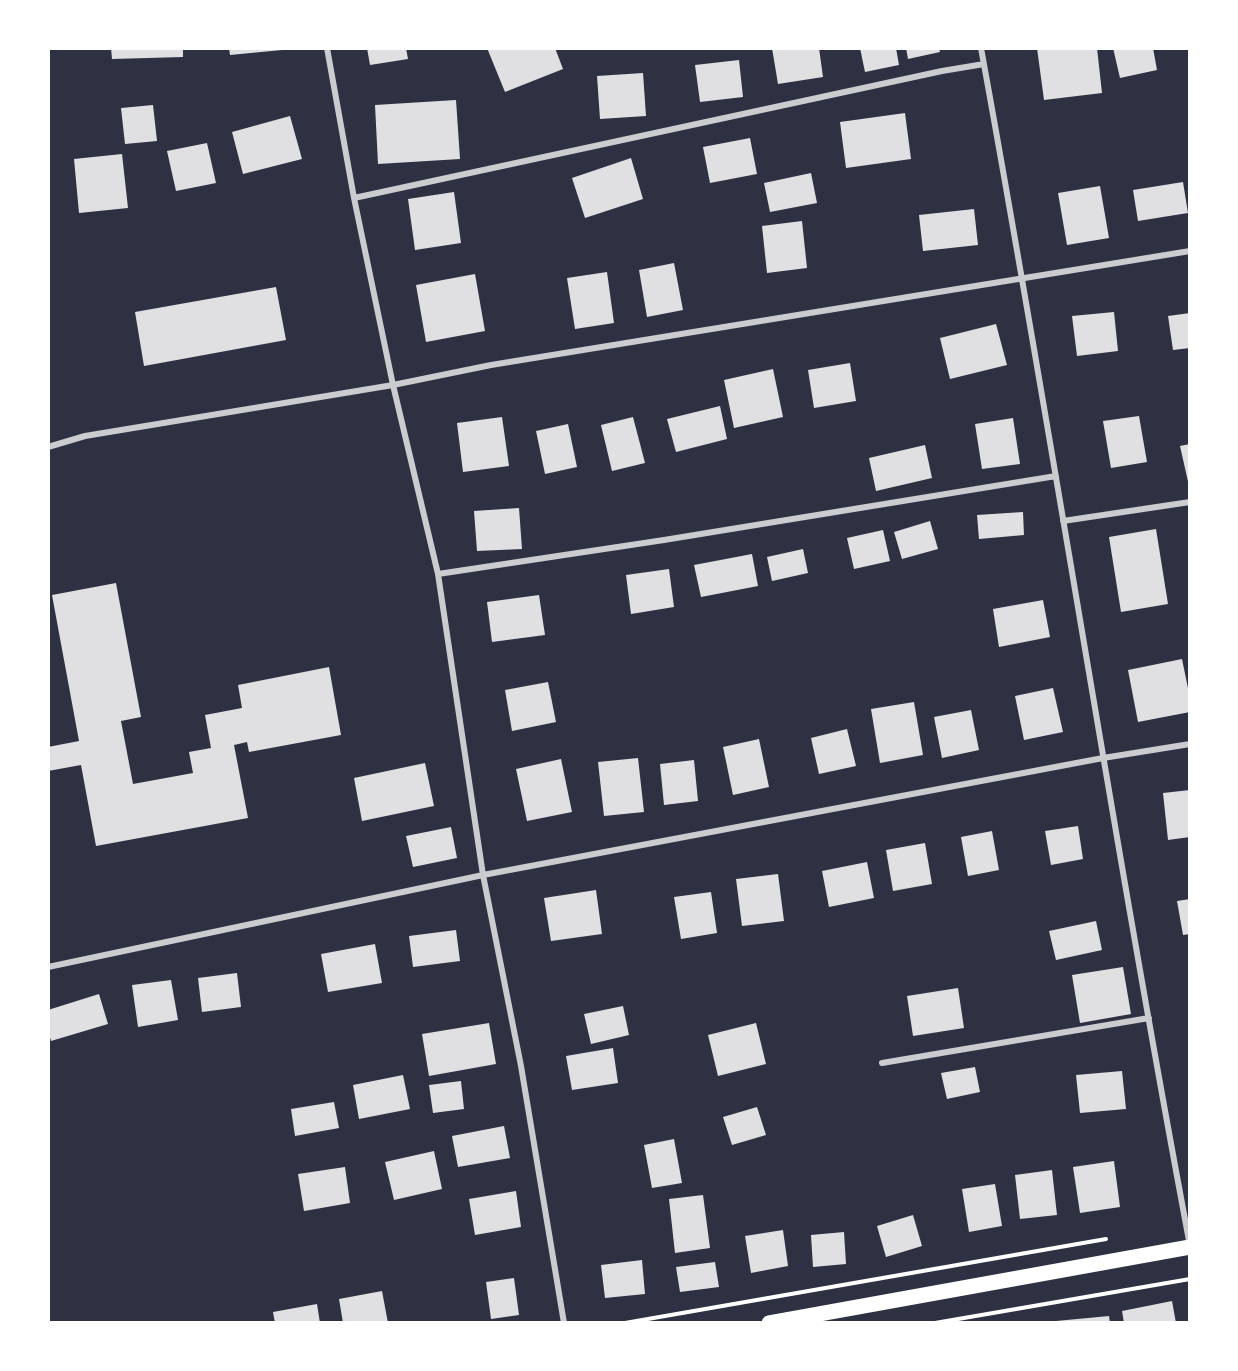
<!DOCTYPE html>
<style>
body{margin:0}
#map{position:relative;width:1238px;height:1371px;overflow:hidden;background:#2d3142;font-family:Mulish,sans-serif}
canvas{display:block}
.frame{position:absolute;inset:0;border:50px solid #fff;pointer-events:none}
</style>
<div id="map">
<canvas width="1238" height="1371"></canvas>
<div class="frame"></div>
</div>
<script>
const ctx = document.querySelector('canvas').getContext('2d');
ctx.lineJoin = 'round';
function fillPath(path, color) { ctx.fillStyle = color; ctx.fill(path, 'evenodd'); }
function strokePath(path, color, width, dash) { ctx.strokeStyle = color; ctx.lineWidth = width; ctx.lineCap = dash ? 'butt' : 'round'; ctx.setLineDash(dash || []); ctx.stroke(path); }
fillPath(new Path2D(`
 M111,48H183V57L112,59Z
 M229,48H282V50L230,55Z
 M367,48H406L408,59L370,65Z
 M487,48H555L563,69L505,92Z
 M772,48H819L823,77L778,84Z
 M860,48H896L899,65L865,72Z
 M906,48H939L940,52L908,59Z
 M1037,48H1097L1102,93L1044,100Z
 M1113,48H1153L1157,70L1120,78Z
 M739,60L743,97L700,102L695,65Z
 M643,73L646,116L600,119L597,76Z
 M456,100L460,159L378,164L375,105Z
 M153,105L157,141L125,144L121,108Z
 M905,113L911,159L846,168L840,122Z
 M290,116L302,159L243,174L232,132Z
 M750,138L757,174L710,183L703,147Z
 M207,143L216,183L176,191L167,151Z
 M122,154L128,208L79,213L74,159Z
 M631,158L643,199L585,218L572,178Z
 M811,173L817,203L770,212L764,183Z
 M1183,182L1188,213L1138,221L1133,190Z
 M1100,186L1109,238L1067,245L1058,193Z
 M454,192L461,243L415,250L408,199Z
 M974,209L978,245L923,251L919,215Z
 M802,221L807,268L767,273L762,226Z
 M674,263L683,310L647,317L639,270Z
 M607,272L614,323L575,329L567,278Z
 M475,274L485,331L426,342L416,285Z
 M276,287L286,340L144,366L135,312Z
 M1114,312L1118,351L1077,356L1072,316Z
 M1190,313V348L1173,350L1168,316Z
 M996,324L1007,365L950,379L940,338Z
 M850,363L856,401L814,408L808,370Z
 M773,369L783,417L734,428L724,380Z
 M720,406L727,439L676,452L667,419Z
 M1139,416L1147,462L1111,468L1103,421Z
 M502,417L509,466L463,472L457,423Z
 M633,417L645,463L612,471L601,425Z
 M1013,418L1020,464L982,469L975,424Z
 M568,424L577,467L545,474L536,431Z
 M1190,444V485L1189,486L1180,446Z
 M925,445L932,478L876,491L869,458Z
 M519,508L522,549L477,551L474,511Z
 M1023,512L1024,535L979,539L977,515Z
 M930,521L938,549L902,559L894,532Z
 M1156,529L1168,604L1121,612L1109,537Z
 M883,530L890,561L854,569L847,538Z
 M803,549L808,573L772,581L767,557Z
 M752,554L758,586L701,597L694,565Z
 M669,569L674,607L631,614L626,575Z
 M116,583L141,717L121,721L133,784L193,773L189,752L211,748L205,715L242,708L238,685L329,667L341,735L249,752L247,742L234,745L248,818L96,846L81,765L48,771V747L79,741L52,595Z
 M539,595L545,635L492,642L487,602Z
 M1043,600L1050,637L999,647L993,609Z
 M1182,659L1190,698V712L1138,722L1128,670Z
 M548,682L556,722L512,731L505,690Z
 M1053,688L1063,732L1024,740L1015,696Z
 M914,702L923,755L880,763L871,709Z
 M971,710L979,750L942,758L934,717Z
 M847,729L856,766L819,774L811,738Z
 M759,739L769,787L733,795L723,747Z
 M638,758L644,812L604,816L598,762Z
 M561,759L572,812L527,821L516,769Z
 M694,760L698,801L664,805L660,764Z
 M425,763L434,806L362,821L354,778Z
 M1190,790V837L1168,840L1163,793Z
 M1078,826L1083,859L1051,865L1045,831Z
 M451,827L457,858L413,867L406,836Z
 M992,831L999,870L968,876L961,837Z
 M925,843L932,884L893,891L886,850Z
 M867,862L874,898L829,907L822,871Z
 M778,874L784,921L742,926L736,879Z
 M596,890L602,934L551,941L544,898Z
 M711,892L717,933L681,939L674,897Z
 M1190,899V934L1183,935L1177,901Z
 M1096,921L1102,950L1056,960L1049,931Z
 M456,930L460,961L413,967L409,936Z
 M375,944L382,983L328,992L321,954Z
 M1123,967L1131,1014L1080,1023L1072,975Z
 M237,973L241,1007L202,1012L198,978Z
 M171,980L178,1020L138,1027L132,985Z
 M958,988L964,1028L913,1036L907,996Z
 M99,994L108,1024L51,1041L48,1030V1010Z
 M623,1006L629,1035L591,1044L584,1014Z
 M489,1023L496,1064L429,1076L422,1034Z
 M756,1023L766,1064L718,1076L708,1035Z
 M613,1048L618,1083L572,1090L566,1056Z
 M975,1067L980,1092L947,1099L941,1073Z
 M1122,1071L1126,1109L1080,1113L1076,1075Z
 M403,1075L410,1109L359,1119L353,1085Z
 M461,1081L464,1109L433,1113L429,1085Z
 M334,1102L339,1128L295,1136L291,1109Z
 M757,1107L766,1135L732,1145L723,1117Z
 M504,1126L510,1158L458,1167L452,1136Z
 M674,1139L682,1183L652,1188L644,1145Z
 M434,1151L442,1189L394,1200L385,1162Z
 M1114,1161L1120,1207L1080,1213L1073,1167Z
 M345,1167L350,1203L304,1211L298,1174Z
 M1052,1170L1057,1215L1020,1219L1015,1175Z
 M995,1184L1002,1226L969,1232L962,1189Z
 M516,1191L521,1227L475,1235L469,1199Z
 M703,1195L710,1248L675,1253L669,1199Z
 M913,1215L922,1246L886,1257L877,1226Z
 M783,1230L788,1266L751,1273L745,1236Z
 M844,1232L846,1264L813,1267L811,1235Z
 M642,1260L645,1294L605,1298L601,1265Z
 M715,1262L719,1287L680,1292L676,1267Z
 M514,1278L519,1315L491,1319L486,1282Z
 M382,1291L388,1323H343L339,1299Z
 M1172,1301L1176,1323H1124L1122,1311Z
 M317,1304L320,1323H275L273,1312Z
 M1109,1316L1110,1323H1056V1321Z`), '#e0e0e3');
strokePath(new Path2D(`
 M625,1323L1106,1239
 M935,1323L1190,1279`), '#fff', 4);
strokePath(new Path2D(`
 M327,48L354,198L393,385L438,574L483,875L521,1066L564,1323
 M981,48C1054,447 1115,848 1190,1246
 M354,198L942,71L984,64
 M48,447L85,436L393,385L491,365L1190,251
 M1063,521L1190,502
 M438,574L664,540L1056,476
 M48,967L483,875L1103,758L1190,744
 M882,1063L1149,1018`), '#caccd0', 6);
strokePath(new Path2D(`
 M769,1323L1190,1247`), '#fff', 15);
</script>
